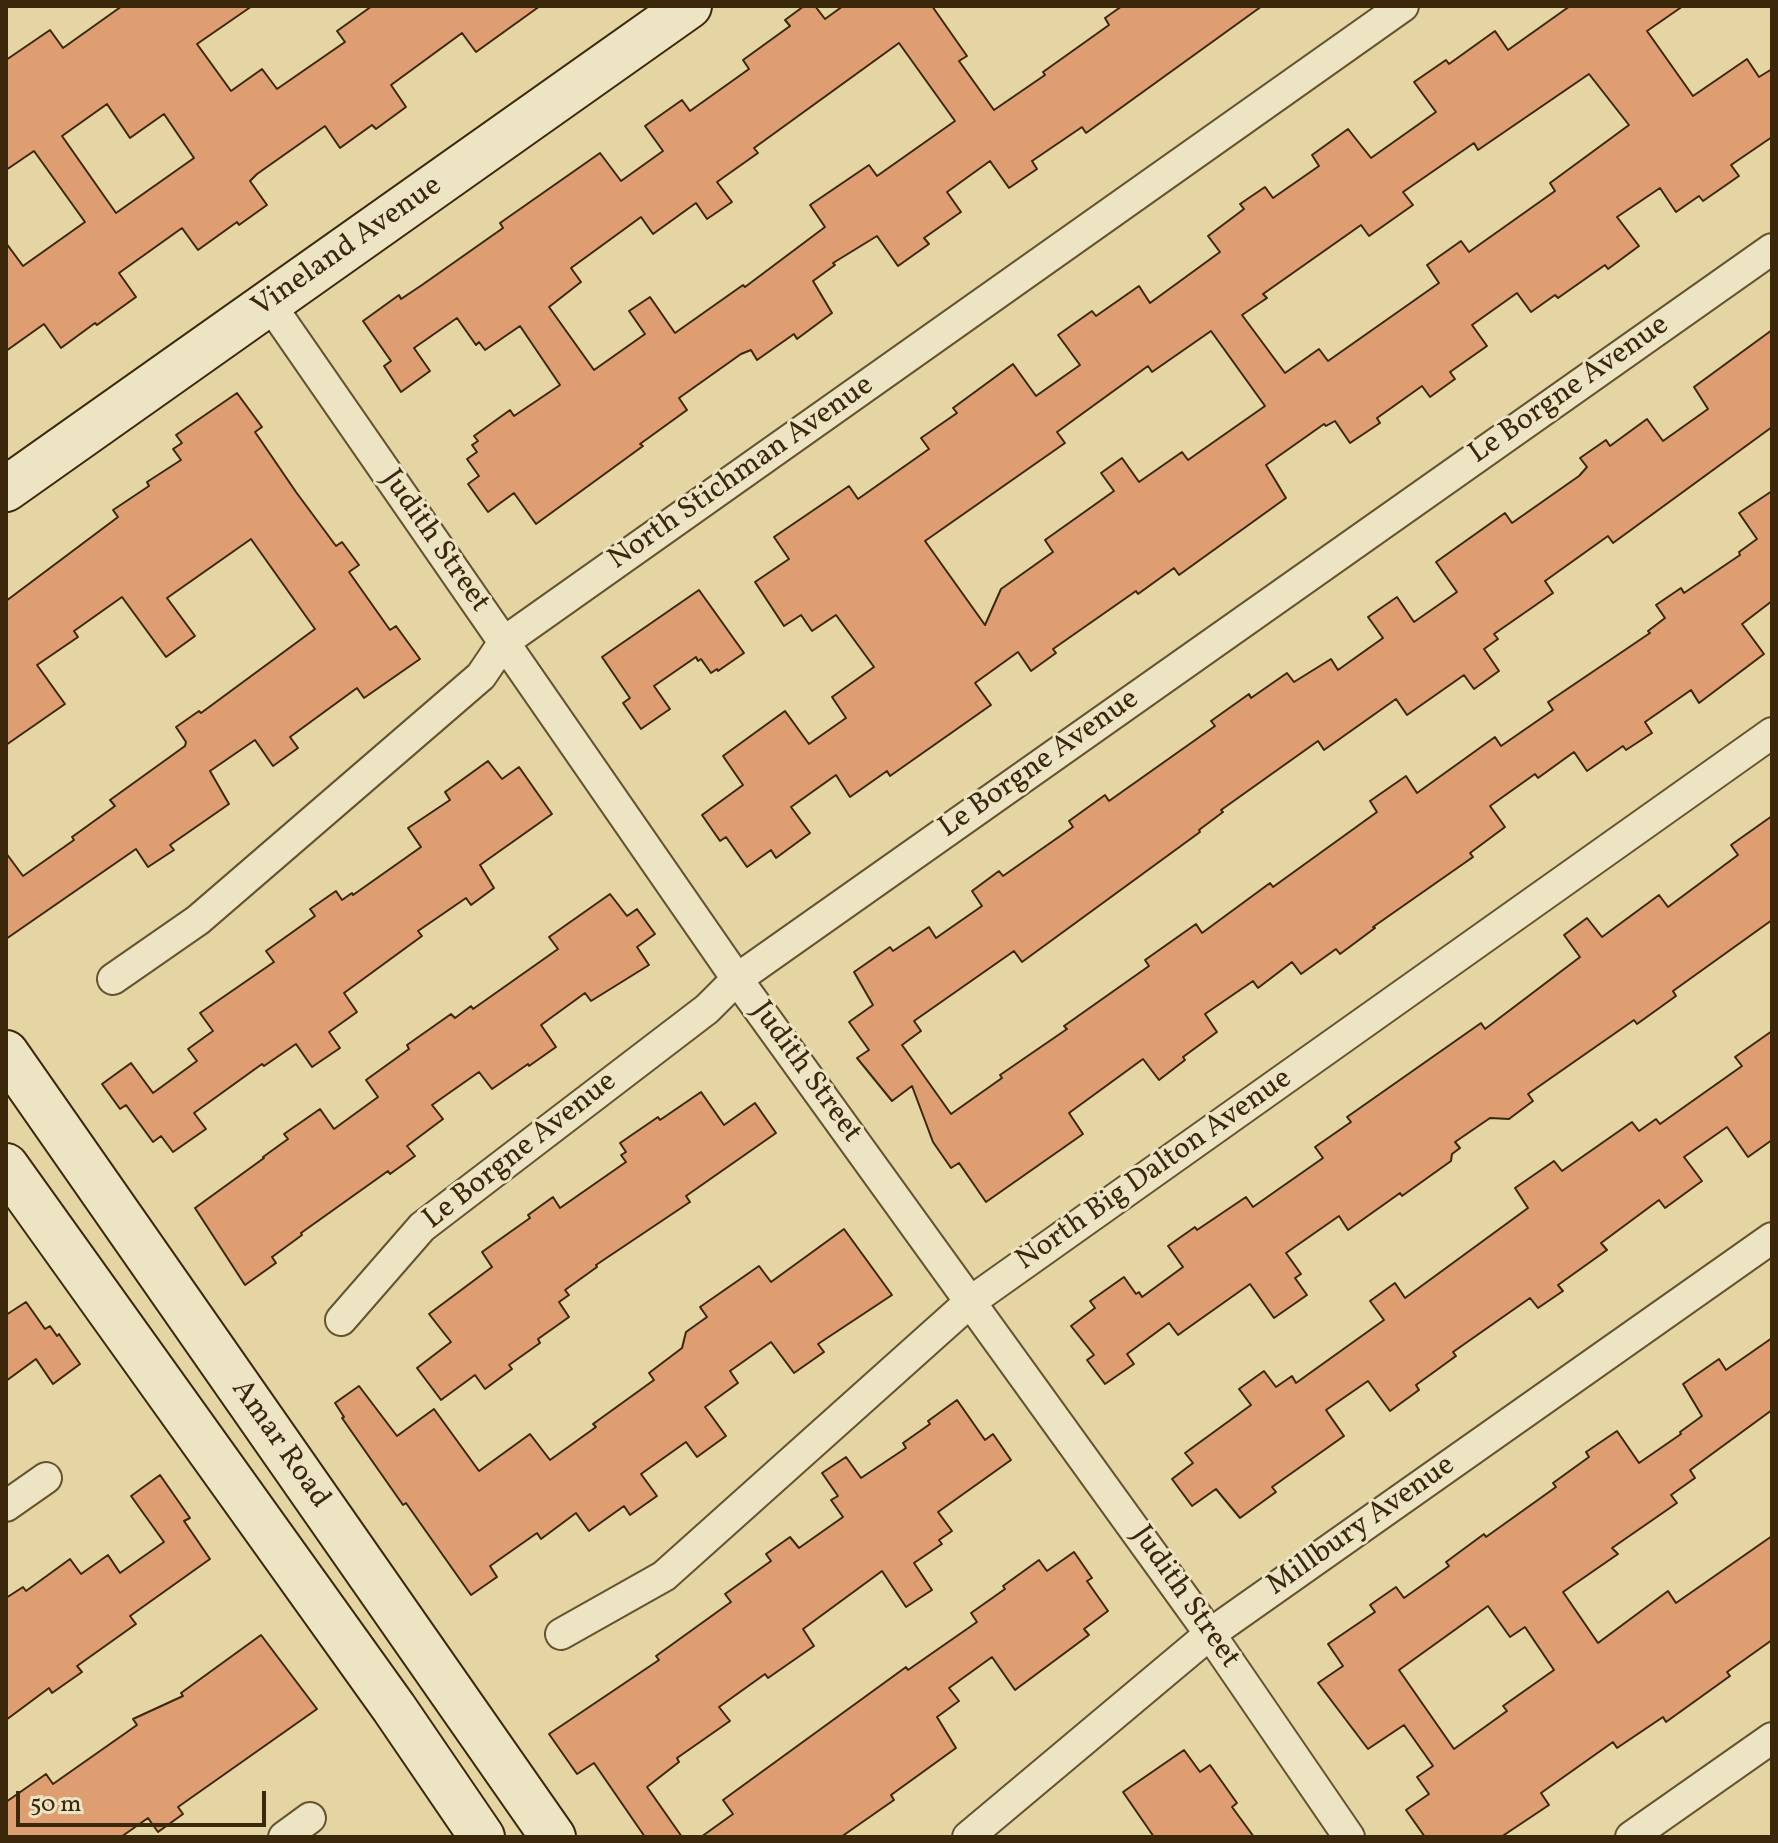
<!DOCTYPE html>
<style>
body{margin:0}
#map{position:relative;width:1778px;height:1843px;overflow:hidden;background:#e4d5a2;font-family:Vollkorn,serif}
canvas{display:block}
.frame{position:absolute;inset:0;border:8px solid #3b270a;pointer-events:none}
.scale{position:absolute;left:16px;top:1791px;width:250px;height:36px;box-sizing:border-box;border:4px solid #3b270a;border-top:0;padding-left:10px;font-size:24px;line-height:28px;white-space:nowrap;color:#3b270a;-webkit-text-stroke:6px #ede4c3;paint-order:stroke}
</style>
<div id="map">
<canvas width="1778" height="1843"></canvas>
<div class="frame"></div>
<div class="scale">50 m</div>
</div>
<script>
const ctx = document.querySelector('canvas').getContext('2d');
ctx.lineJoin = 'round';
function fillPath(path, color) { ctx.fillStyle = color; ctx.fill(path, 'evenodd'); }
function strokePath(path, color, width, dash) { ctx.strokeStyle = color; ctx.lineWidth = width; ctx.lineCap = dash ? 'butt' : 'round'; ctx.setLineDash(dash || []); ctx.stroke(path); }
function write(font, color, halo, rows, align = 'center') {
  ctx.font = font + ' Vollkorn,serif'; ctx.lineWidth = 6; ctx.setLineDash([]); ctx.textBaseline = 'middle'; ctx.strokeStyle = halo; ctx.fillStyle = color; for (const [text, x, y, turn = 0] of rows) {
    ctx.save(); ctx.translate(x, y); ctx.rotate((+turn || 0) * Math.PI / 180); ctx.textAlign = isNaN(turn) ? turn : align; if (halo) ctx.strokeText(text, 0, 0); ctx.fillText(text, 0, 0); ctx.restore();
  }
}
const building = new Path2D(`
 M122,6H252L197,44L231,91L262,69L277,89L345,42L337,31L372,6H540L476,52L462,33L391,85L406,107L376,129L372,125L340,148L325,126L257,174L250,181L267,205L239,225L237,222L198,250L182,228L119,273L136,297L97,325L95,323L61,348L44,324L6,351V243L23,266L85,222L34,151L6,170V60L50,30L63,48ZM107,104L130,138L164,114L194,158L116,213L62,136Z
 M804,6H815L825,19L843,6H932L967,56L959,61L994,110L1045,75L1043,72L1109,25L1105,18L1122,6H1262L1086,133L1082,127L1032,161L1037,169L1009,188L990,161L947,192L961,212L924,238L929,244L898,266L877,236L833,263L835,265L813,281L832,313L797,339L794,334L757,360L751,350L741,354L679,398L687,410L640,444L643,446L536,524L514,493L488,512L468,484L479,476L467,459L477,452L472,445L478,441L474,436L510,410L514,416L560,385L520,326L485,350L479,342L476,345L457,318L414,348L430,371L401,392L384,366L391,361L363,321L399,295L401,299L422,285L503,228L500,223L600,153L621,181L663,151L645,126L682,100L690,111L749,69L743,60L790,26L785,20ZM899,43L955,121L877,176L869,165L810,205L825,227L745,287L743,285L675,333L650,297L629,311L645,334L594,370L549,307L581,282L571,268L641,217L653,234L696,203L707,219L732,202L717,182L758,153L754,148Z
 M1570,6H1683L1647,31L1693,96L1747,59L1759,77L1772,69V137L1731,165L1739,176L1703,201L1699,196L1676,212L1660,188L1617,217L1639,246L1608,269L1605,265L1558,298L1555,295L1531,312L1517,293L1472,325L1487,346L1450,372L1455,379L1430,397L1422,386L1377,418L1380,423L1350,443L1335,421L1326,426L1324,424L1266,465L1286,498L1179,575L1174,568L1138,594L1136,591L1053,649L1056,653L1031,671L1018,652L975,683L991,705L890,776L887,771L850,797L836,775L791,807L810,833L776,858L771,850L747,867L726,837L720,841L702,815L743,785L723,756L785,711L809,744L846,718L832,697L874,667L836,615L812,631L801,615L784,626L755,582L789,559L774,537L849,486L858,499L929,449L921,438L957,413L953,408L1013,364L1036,396L1080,365L1058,335L1092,311L1096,316L1139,286L1150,303L1220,252L1208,236L1244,209L1240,204L1265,187L1273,198L1319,166L1312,155L1348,129L1371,158L1436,112L1414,82L1446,60L1449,64L1495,31L1508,50ZM1589,74L1629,125L1550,183L1555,191L1469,252L1461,241L1427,265L1439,283L1328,361L1319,349L1285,373L1242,315L1267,298L1263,294L1361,225L1369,236L1413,205L1403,192L1474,143L1478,150ZM1211,331L1265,406L1188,460L1182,452L1139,482L1122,458L1101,473L1114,491L1045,540L1053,552L1001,589L985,625L925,541L1065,443L1057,432L1148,366L1152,372Z
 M1772,330V427L1613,543L1608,536L1545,581L1553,593L1494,634L1498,639L1484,649L1499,671L1474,689L1464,675L1407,715L1396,699L1324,750L1318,741L1221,810L1223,812L1199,830L1200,832L1022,962L1014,951L914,1021L921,1031L902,1045L951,1114L1002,1078L1000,1075L1067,1029L1064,1026L1149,966L1145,960L1196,924L1202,933L1270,883L1273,887L1377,812L1370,801L1406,776L1417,793L1495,737L1501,746L1553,710L1548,702L1650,633L1648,631L1665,618L1656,605L1681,588L1684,593L1740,555L1739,552L1757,539L1739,513L1772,491V601L1742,624L1764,654L1699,703L1691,690L1645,722L1652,733L1626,750L1623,746L1587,771L1574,752L1538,778L1535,774L1490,806L1505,827L1470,853L1473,857L1373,927L1375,928L1340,954L1336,949L1301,974L1292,962L1258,988L1253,981L1205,1014L1217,1032L1183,1057L1185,1060L1159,1080L1143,1059L1069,1113L1083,1134L986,1202L959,1163L951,1168L933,1142L912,1086L892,1101L857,1058L869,1050L849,1022L873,1005L854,972L890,947L893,951L929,927L936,938L982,906L972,891L999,871L1003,876L1073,827L1069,821L1105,795L1109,801L1215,726L1211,721L1249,694L1251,698L1287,673L1294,682L1331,659L1338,670L1383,638L1368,617L1397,597L1414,622L1457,592L1436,562L1505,513L1512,523L1579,476L1587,467L1580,458L1606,440L1610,446L1647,419L1663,441L1708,409L1694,387Z
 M237,393L262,427L255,432L296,492L336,546L342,542L359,565L349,572L390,630L396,626L420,659L364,698L357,688L290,737L298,748L273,766L255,740L210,771L229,804L170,845L174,850L148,867L136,849L6,939V853L23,876L74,840L72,837L115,806L110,800L185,746L186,742L176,727L199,711L201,713L315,629L251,539L167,598L195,636L166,657L122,597L74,631L78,637L37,665L65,704L6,745V601L118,517L113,510L149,486L147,482L181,460L173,449L182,443L176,435Z
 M699,590L744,653L718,671L717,669L711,673L701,659L698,661L696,657L654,686L670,709L641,729L623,703L630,698L602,657Z
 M488,761L502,779L519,767L552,814L480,865L494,888L471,905L466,898L418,931L422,936L344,993L357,1012L329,1032L340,1048L312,1067L296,1044L264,1066L262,1064L194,1113L206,1129L173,1152L161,1136L153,1142L126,1105L120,1109L102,1084L131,1063L153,1093L197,1061L188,1049L213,1031L200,1013L274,962L266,951L315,916L310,909L336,891L342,900L352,893L353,895L421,847L408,828L450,800L445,792Z
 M1772,816V920L1673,991L1676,996L1637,1024L1634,1020L1528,1094L1533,1101L1509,1119L1490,1118L1455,1142L1460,1148L1452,1154L1451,1161L1402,1196L1400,1193L1348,1230L1339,1216L1286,1253L1301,1274L1295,1278L1307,1295L1274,1318L1250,1284L1178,1335L1169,1323L1127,1354L1134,1364L1105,1384L1087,1360L1094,1355L1071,1326L1095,1308L1090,1301L1124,1277L1136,1294L1139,1292L1142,1297L1183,1267L1168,1246L1195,1227L1197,1230L1246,1197L1253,1207L1323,1158L1315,1147L1351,1122L1347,1117L1481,1023L1485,1029L1580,957L1564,935L1587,918L1602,937L1659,895L1668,907L1738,855L1731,845Z
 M610,894L627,916L637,909L655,934L637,947L649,965L591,1001L585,993L541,1025L556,1047L529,1066L528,1064L492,1089L479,1072L432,1105L443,1119L407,1146L415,1156L390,1174L388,1171L301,1233L302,1235L272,1257L276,1263L245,1285L195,1208L264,1158L263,1157L288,1139L284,1134L320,1109L334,1129L378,1097L366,1080L409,1049L407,1045L451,1014L455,1018L471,1006L473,1009L558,949L549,937Z
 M1772,1031V1140L1748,1157L1727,1127L1684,1157L1702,1181L1665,1208L1659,1200L1601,1243L1607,1250L1558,1285L1563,1291L1538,1308L1530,1298L1453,1352L1456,1356L1416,1385L1419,1390L1390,1411L1368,1381L1326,1410L1344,1436L1272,1487L1276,1492L1240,1518L1216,1489L1192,1506L1172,1479L1193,1463L1185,1453L1251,1405L1239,1389L1264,1371L1276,1387L1292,1376L1296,1383L1384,1320L1370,1301L1395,1283L1405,1298L1528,1208L1515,1188L1554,1161L1562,1171L1632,1122L1639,1131L1656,1119L1660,1124L1742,1066L1735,1057Z
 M701,1092L724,1125L755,1103L776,1133L686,1196L690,1202L596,1265L597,1267L565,1290L569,1295L559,1302L569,1317L538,1339L540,1343L509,1365L512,1369L485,1389L475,1375L441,1400L417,1368L451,1342L429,1314L492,1267L482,1252L530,1218L528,1215L553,1197L560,1208L626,1162L621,1155L626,1152L620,1143L658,1117L660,1120Z
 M844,1229L892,1295L818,1344L824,1352L794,1373L771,1342L730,1371L738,1383L705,1407L726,1436L697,1457L686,1442L641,1474L657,1496L630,1515L624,1506L589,1531L576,1513L541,1539L537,1533L490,1566L497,1577L471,1595L406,1503L403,1505L342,1418L344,1417L335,1403L359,1386L397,1436L434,1409L479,1471L530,1434L550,1460L596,1427L593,1424L654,1380L649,1373L682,1348L686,1332L707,1317L700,1307L759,1266L771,1282Z
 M26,1302L45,1329L50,1326L57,1336L59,1334L80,1364L53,1384L36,1359L6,1381V1315Z
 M1772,1338V1410L1690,1470L1695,1478L1671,1495L1677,1503L1612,1548L1618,1554L1563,1592L1598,1643L1668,1591L1676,1603L1772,1536V1640L1727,1672L1730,1676L1666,1722L1663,1717L1617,1748L1613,1742L1541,1793L1549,1805L1501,1837H1425L1406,1810L1429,1794L1417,1777L1433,1766L1404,1725L1368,1749L1318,1683L1343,1666L1328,1644L1375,1612L1370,1605L1396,1587L1404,1598L1449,1566L1446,1562L1484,1534L1486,1537L1556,1487L1553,1483L1589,1457L1586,1452L1617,1431L1639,1463L1681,1434L1680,1432L1702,1416L1683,1384L1719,1359L1726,1370ZM1488,1606L1510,1637L1525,1627L1554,1670L1503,1706L1507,1711L1454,1749L1399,1670Z
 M957,1400L985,1440L993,1434L1011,1460L938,1512L952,1531L939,1540L942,1544L914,1563L932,1590L906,1607L882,1571L803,1629L814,1646L768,1678L765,1674L719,1707L730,1721L677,1758L679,1762L647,1787L682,1837H645L594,1763L577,1774L549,1734L659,1660L656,1656L731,1602L725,1594L771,1561L766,1554L790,1537L799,1548L843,1517L831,1500L838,1496L822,1473L846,1457L861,1478L906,1448L903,1443L930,1424L928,1421Z
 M160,1475L190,1518L184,1521L210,1559L130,1616L136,1624L77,1666L82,1672L52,1693L49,1688L6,1720V1598L23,1587L26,1591L70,1559L81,1574L108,1555L120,1573L164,1542L131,1496Z
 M1074,1552L1092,1578L1087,1581L1108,1611L1084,1629L1089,1635L1015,1690L992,1657L949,1688L959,1701L937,1717L956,1748L891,1795L894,1800L841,1837H701L733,1814L723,1800L906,1667L908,1670L977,1622L971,1613L1005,1589L1003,1586L1039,1560L1047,1571Z
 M261,1635L317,1709L178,1807L183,1814L158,1832L148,1818L121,1837H6V1802L46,1774L53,1784L137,1725L133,1719L183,1696L181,1693Z
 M1184,1750L1200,1772L1210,1765L1237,1803L1232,1807L1254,1837H1154L1123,1792Z`);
fillPath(building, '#df9e72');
strokePath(building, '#3b270a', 2);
const street = new Path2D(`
 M269,303L737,979L1210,1634L1349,1837
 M113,979L198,920L481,676L504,642L1403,6
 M341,1320L422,1227L707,1009L737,979L1772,249
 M6,1506L46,1478
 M561,1634L664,1576L970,1302L1772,733
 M284,1837L310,1818
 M968,1837L1210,1634L1772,1238
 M1631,1837L1772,1738`);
const secondary = new Path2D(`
 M6,489L689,6
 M6,1053L553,1837
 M6,1166L394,1708L482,1837`);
strokePath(street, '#655230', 34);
strokePath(secondary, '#3b270a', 48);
strokePath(street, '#ede4c3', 30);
strokePath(secondary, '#ede4c3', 44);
write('30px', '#3b270a', '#ede4c3', [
 ["Vineland Avenue",348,248,-35],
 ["Le Borgne Avenue",1570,391,-35],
 ["North Stichman Avenue",742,474,-35],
 ["Judith Street",434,542,55],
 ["Le Borgne Avenue",1040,765,-35],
 ["Judith Street",805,1073,54],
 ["Le Borgne Avenue",521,1152,-38],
 ["North Big Dalton Avenue",1155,1171,-35],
 ["Amar Road",279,1445,55],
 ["Millbury Avenue",1362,1527,-35],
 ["Judith Street",1184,1598,55]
]);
</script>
